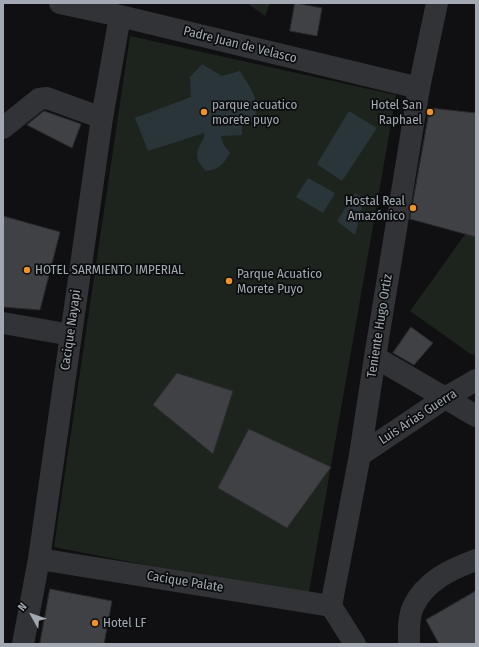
<!DOCTYPE html>
<meta charset="utf-8">
<style>
body{margin:0}
#map{position:relative;width:479px;height:647px;overflow:hidden;background:#101012;font-family:"Fira Sans Condensed",sans-serif}
canvas{display:block}
.frame{position:absolute;inset:0;border:4px solid #a2a9b2;pointer-events:none}
.north{position:absolute;left:12px;top:595px;width:40px;height:40px;-webkit-text-stroke:3px #0b0c0d;paint-order:stroke;rotate:310deg;font-size:11px;font-weight:700;line-height:16px;text-align:center;color:#a2a9b2}
.north::after{content:'';display:block;margin:auto;width:14px;height:18px;background:#a2a9b2;clip-path:polygon(50% 0,100% 100%,50% 72%,0 100%)}
</style>
<div id="map">
<canvas width="479" height="647"></canvas>
<div class="frame"></div>
<div class="north">N</div>
</div>
<script>
const ctx = document.querySelector('canvas').getContext('2d');
ctx.lineJoin = 'round';
function fillPath(path, color) { ctx.fillStyle = color; ctx.fill(path, 'evenodd'); }
function strokePath(path, color, width, dash) { ctx.strokeStyle = color; ctx.lineWidth = width; ctx.lineCap = dash ? 'butt' : 'round'; ctx.setLineDash(dash || []); ctx.stroke(path); }
function write(font, color, halo, rows, align = 'center') {
  ctx.font = font + ' "Fira Sans Condensed",sans-serif'; ctx.lineWidth = 3.5; ctx.setLineDash([]); ctx.textBaseline = 'middle'; ctx.strokeStyle = halo; ctx.fillStyle = color; for (const [text, x, y, turn = 0] of rows) {
    ctx.save(); ctx.translate(x, y); ctx.rotate((+turn || 0) * Math.PI / 180); ctx.textAlign = isNaN(turn) ? turn : align; if (halo) ctx.strokeText(text, 0, 0); ctx.fillText(text, 0, 0); ctx.restore();
  }
}
fillPath(new Path2D(`
 M247,3H270L265,16Z
 M130,36L396,95L308,597L54,547Z
 M476,219V353L472,355L410,311Z`), '#1d241d');
fillPath(new Path2D(`
 M202,64L222,76L240,71C252,91 258,95 256,120L242,126V135L221,136L223,144L230,153C224,163 219,170 206,171C198,163 194,156 200,145C202,140 205,139 204,133L148,151L135,118L191,97L190,77Z
 M349,111L377,128L342,181L317,164Z
 M308,178L335,193L323,213L296,197Z
 M355,193L364,199L355,235L337,221Z`), '#2a353a');
const building = new Path2D(`
 M295,3L322,8L317,36L290,31Z
 M430,108L476,113V237L410,219Z
 M44,111L81,124L72,148L27,125Z
 M3,216L60,232L40,310L3,307Z
 M411,327L433,343L414,365L393,353Z
 M177,373L233,391L213,454L153,405Z
 M249,429L331,467L287,528L218,488Z
 M50,589L112,601L104,644H40Z
 M476,591V644H439L426,620Z`);
fillPath(building, '#3f4145');
strokePath(building, '#2a2b2e', 1);
strokePath(new Path2D(`
 M60,3L120,16L419,88
 M3,128L39,99L47,98L102,118
 M3,323L71,335
 M375,357L476,416
 M360,455L445,398L476,380
 M39,559L331,606
 M23,644L39,559L102,118L120,16
 M355,644L331,606L360,455L375,357L419,88L437,3
 M409,644C409,632 408,618 413,607C425,581 451,569 476,560`), '#313337', 22);
for (const [x, y, r, color] of [
 [204,112,4,"#ee922c"],
 [430,112,4,"#ee922c"],
 [413,208,4,"#ee922c"],
 [27,270,4,"#ee922c"],
 [229,281,4,"#ee922c"],
 [95,623,4,"#ee922c"]
]) { const dot = new Path2D(); dot.arc(x, y, r, 0, 2 * Math.PI); ctx.fillStyle = color; ctx.fill(dot); strokePath(dot, '#0b0c0d', 1.5); }
write('13px', '#a2a9b2', '#0b0c0d', [
 ["Padre Juan de Velasco",240,45,14],
 ["Teniente Hugo Ortiz",380,326,-81],
 ["Cacique Nayapi",71,330,-82],
 ["Luis Arias Guerra",418,417,-33],
 ["Cacique Palate",185,582,9]
]);
write('13px', '#a2a9b2', '#0b0c0d', [
 ["parque acuatico",212,105],
 ["morete puyo",212,120],
 ["Hotel San",422,105,"right"],
 ["Raphael",422,120,"right"],
 ["Hostal Real",405,201,"right"],
 ["Amazónico",405,216,"right"],
 ["HOTEL SARMIENTO IMPERIAL",35,270],
 ["Parque Acuatico",237,274],
 ["Morete Puyo",237,289],
 ["Hotel LF",103,623]
], 'left');
</script>
